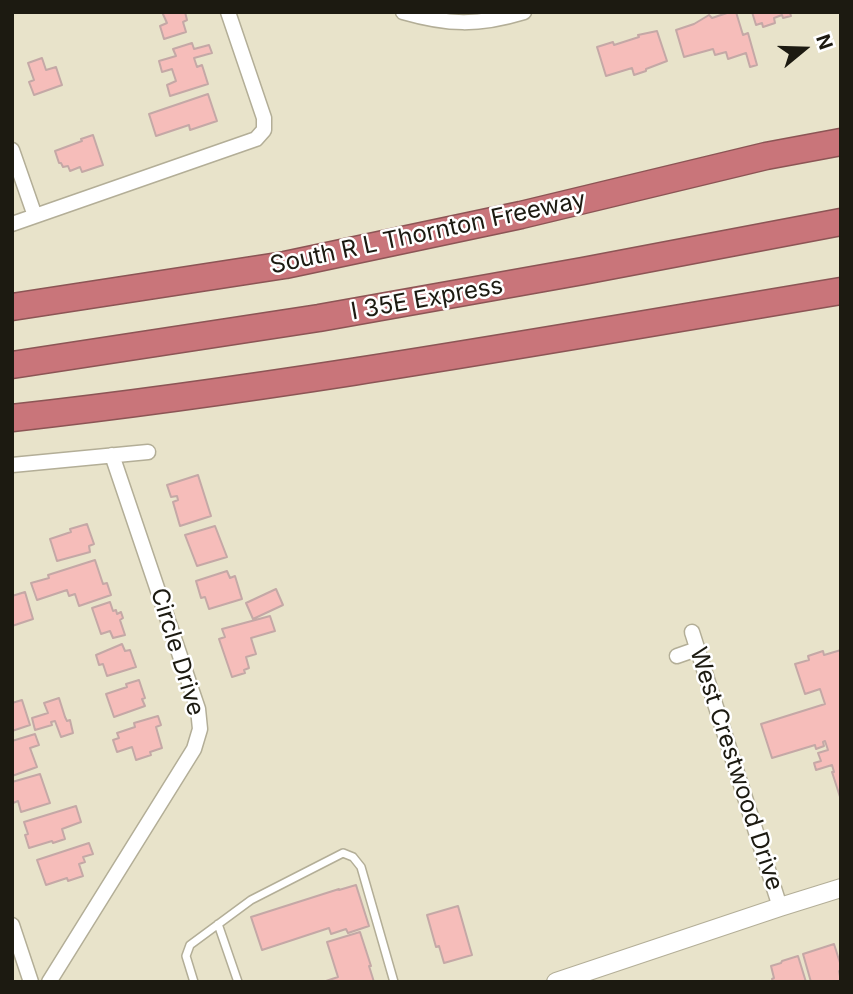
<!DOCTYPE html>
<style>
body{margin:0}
#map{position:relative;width:853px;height:994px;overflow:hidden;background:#e8e3ca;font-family:Inter,sans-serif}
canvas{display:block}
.frame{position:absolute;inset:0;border:14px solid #1c1a11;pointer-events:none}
.north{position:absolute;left:769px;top:14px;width:70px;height:70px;-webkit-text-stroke:5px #fff;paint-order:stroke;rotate:71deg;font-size:19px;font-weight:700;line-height:28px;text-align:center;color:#1c1a11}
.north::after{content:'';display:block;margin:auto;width:24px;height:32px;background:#1c1a11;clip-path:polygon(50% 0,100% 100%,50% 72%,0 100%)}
</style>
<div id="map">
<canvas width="853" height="994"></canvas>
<div class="frame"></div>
<div class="north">N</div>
</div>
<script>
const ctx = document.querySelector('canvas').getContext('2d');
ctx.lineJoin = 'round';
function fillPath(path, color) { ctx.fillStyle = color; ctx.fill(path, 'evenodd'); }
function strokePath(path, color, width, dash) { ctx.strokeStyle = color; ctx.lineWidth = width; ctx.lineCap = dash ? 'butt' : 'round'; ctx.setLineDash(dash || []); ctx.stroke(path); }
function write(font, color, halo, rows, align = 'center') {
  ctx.font = font + ' Inter,sans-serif'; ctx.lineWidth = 5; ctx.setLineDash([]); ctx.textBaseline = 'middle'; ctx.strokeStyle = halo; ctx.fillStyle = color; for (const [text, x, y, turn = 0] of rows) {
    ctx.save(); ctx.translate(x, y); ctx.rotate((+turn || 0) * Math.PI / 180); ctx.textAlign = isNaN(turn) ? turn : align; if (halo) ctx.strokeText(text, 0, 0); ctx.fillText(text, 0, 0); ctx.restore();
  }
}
const building = new Path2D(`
 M162,12H185L187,20L183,22L186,32L164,39L160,26L167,23Z
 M730,12H736L743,35L748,33L757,65L750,67L746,53L728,59L726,52L715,55L713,49L684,57L676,30L694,24L709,15L712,18Z
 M752,12H792L790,13L791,16L783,18L782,15L774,18L775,23L763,27L762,23L756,25Z
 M657,31L667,61L646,69V71L634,75L632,68L606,76L597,47L613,42L614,45L639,37L638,35Z
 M192,43L194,49L209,45L212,53L194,58L197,67L202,65L208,84L170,96L167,85L176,81L172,69L162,72L159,61L176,56L173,49Z
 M42,58L46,70L56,67L62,85L34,95L29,82L34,80L28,63Z
 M208,94L217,121L190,130L189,125L156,136L149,114Z
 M93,135L103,165L82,172L80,167L70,171L68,166L63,167L61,163H59L55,151L82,141L81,139Z
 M198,475L211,516L180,526L173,502L178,500L177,496L171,497L167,485Z
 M87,524L94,544L89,546L90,552L57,561L50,539L71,532L70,529Z
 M215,526L227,557L197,566L185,535Z
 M95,560L103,584L107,583L111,595L79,606L75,594L69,596L67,590L37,600L31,583L49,578L48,575Z
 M227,571L230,578L235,576L242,599L209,609L205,597L201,598L196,581Z
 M276,589L283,605L253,619L246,603Z
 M25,592L33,619L12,626V596Z
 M110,602L113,611L116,610L117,614L121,612L123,618L120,620L125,635L113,638L110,631L101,634L92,608Z
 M270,616L275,631L251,638L256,654L246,657L249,668L244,670L245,673L232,677L219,639L225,637L222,629Z
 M122,644L125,651L130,650L136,667L107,676L103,664L99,665L96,655Z
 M841,650V800L832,772H834L832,765L816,770L814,763L821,761L818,753L828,750L825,741L823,742L824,746L816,749L815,745L772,758L761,724L825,704L820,689L805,694L795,664L809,660L808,656L823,651L824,655Z
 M139,680L145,698L142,699L145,706L114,717L106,694L127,687L126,684Z
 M59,698L65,717L67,721L70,720L73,733L61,737L55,721L51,722L52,725L35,730L32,718L48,713L44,703Z
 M22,700L30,725L12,731V703Z
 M158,716L161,725L156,727L162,748L150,752L151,755L136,760L132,747L117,752L113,740L119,738L117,733L135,727L134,723Z
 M35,734L39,745L30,748L37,767L12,776V741Z
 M40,774L50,803L21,812L18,801L13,803L12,801V782Z
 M76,806L81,822L62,829L65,839L53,843L52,841L29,848L25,835L28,834L24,822Z
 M89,843L93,854L83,857L85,862L79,864L83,876L68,881L67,878L46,885L37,860Z
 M356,885L369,926L348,933L346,929L331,934L329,928L262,950L251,917L339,889V890Z
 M458,906L472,955L444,963L439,946L436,947L427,915Z
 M360,932L371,966H369L374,982H323L338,977L327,942Z
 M834,944L841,966V971H839L841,982H811L803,954Z
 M798,956L806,982H773L772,979L774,978L771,966L781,963L782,961Z`);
fillPath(building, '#f6bdba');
strokePath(building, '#c4a8a6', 2);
const service = new Path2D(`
 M218,924L238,982
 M194,982L186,956L190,945L251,900L343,853L353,857L361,867L394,982`);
const minor = new Path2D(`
 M403,12C448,25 478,26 524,12
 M12,150L35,216
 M12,224L256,139L264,130V118L228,12
 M12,465L148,452
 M692,632L780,907
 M677,656L697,649
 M12,925L31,982
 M49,982L194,749L200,729L198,709L112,455`);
const tertiary = new Path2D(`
 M556,982L780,907L841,888`);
const motorway = new Path2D(`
 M12,307L285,265L521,215L766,156L841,142
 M12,365L319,318L583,271L841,222
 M12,418C290,387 565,337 841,291`);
strokePath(service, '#b3ae97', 10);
strokePath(minor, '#b3ae97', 17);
strokePath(tertiary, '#b3ae97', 20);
strokePath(motorway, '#8c5555', 29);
strokePath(service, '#fff', 7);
strokePath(minor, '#fff', 14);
strokePath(tertiary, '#fff', 18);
strokePath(motorway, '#c9757a', 26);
write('24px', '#1c1a11', '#fff', [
 ["South R L Thornton Freeway",428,233,-12],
 ["I 35E Express",427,299,-10],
 ["Circle Drive",177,652,73],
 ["West Crestwood Drive",736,769,72]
]);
</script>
